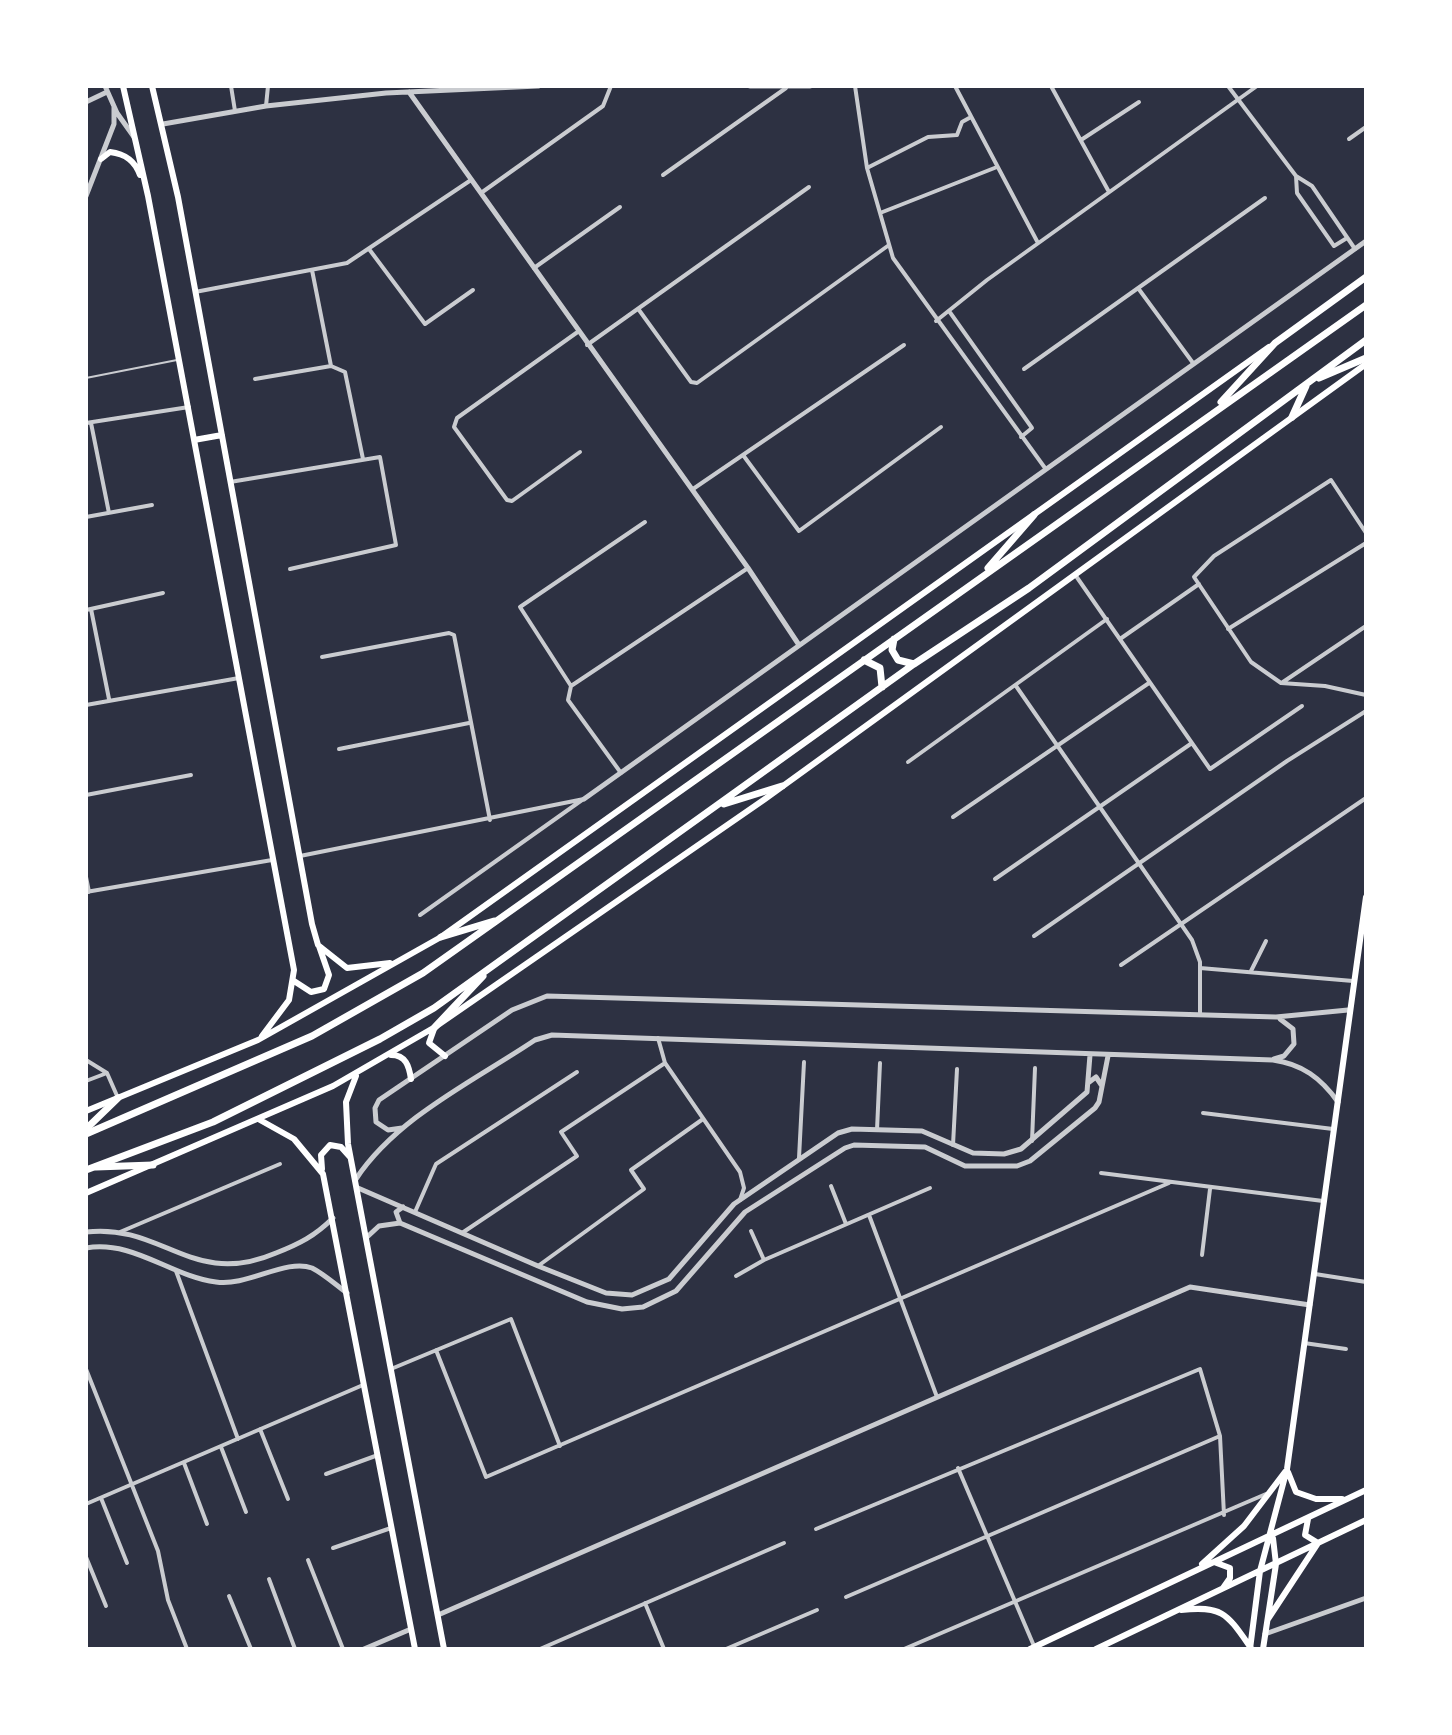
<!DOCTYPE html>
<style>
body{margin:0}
#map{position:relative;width:1452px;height:1735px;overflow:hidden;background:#2d3142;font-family:"Golos Text",sans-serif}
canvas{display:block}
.frame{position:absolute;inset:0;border:88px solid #fff;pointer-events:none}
</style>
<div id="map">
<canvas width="1452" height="1735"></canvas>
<div class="frame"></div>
</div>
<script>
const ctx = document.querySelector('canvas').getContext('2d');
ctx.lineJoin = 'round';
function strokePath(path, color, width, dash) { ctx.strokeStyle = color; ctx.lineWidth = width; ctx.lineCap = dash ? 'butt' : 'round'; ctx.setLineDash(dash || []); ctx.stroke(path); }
strokePath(new Path2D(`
 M86,378L177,360`), '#caccd0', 2);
strokePath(new Path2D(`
 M231,86L235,111
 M855,86L867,168L893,258L1045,468
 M955,86L1038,243
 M1051,86L1109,192
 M1228,86L1296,176L1312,186L1355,249
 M266,106L268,86
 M1349,139L1366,127
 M1081,140L1139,102
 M867,168L928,137L957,135L962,122L971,117
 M663,175L786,88
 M1296,176L1297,193L1334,246L1347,238
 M481,193L603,106L611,86
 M880,213L997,167
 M369,249L425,324L473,290
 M534,268L620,207
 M312,270L331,366
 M1138,288L1193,363
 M195,292L347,263L471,180
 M639,310L691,382L697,383L889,245
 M949,311L1032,428L1021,437
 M936,321L987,280L1257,86
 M579,331L457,418L454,427L507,500L512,501L580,452
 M587,345L809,187
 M1024,369L1265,198
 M255,379L331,366L345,372L363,459
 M86,423L189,407
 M91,423L109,513
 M743,455L799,531L941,427
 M230,482L380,457L396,545L290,569
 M693,489L904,345
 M86,517L152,505
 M1366,533L1331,480L1214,556L1194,577L1251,662L1281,683L1325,686L1366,695
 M1076,576L1210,769L1302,706
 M91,609L109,699
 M86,610L163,593
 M1228,629L1366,543
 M1120,639L1199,584
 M322,657L449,633L454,635L490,820
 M1283,682L1366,626
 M571,686L520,607L645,522
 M571,686L748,568
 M571,686L568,700L621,773
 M1016,686L1192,940L1200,962V1015
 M86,705L239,678
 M339,749L469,723
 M908,762L1107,619
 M86,795L191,775
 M953,817L1149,683
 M300,856L584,799
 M86,877L89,892
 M995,879L1192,743
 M86,892L272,860
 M420,915L582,800
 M1034,936L1287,761L1366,711
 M1121,965L1366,798
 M1200,968L1353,981
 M1251,971L1266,941
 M658,1038L665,1063L740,1172L744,1188L740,1200
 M86,1060L107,1073
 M107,1073L118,1098
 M86,1081L107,1073
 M1203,1113L1333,1129
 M877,1130L880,1063
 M1032,1141L1035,1068
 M953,1145L957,1069
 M799,1158L804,1062
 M1101,1173L1323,1201
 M831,1186L846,1224
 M415,1212L436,1164L577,1072
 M869,1215L937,1397
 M751,1231L764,1260L930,1188
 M120,1232L280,1164
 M462,1233L577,1156L561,1132L665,1063
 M1202,1255L1210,1189
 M538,1266L644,1189L631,1170L703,1119
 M176,1271L238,1439
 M1315,1274L1366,1282
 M736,1276L764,1260
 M1304,1343L1346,1349
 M436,1350L486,1477L1169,1183
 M86,1369L158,1551L168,1600L187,1649
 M391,1369L511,1319L560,1446
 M260,1429L288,1499
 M221,1447L246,1512
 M184,1463L207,1524
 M958,1468L1034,1646
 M326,1474L378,1455
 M101,1498L127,1563
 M86,1504L363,1385
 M816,1529L1200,1369L1220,1436L1224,1515
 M333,1548L391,1528
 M86,1557L106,1606
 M308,1560L343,1649
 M269,1579L295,1649
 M229,1596L251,1649
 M846,1597L1220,1436
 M645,1603L664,1649
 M540,1649L784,1543
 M726,1649L817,1610
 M904,1649L1266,1494`), '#caccd0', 4);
strokePath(new Path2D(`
 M105,86L117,113L134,137
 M750,86H810
 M409,92L748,568L799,645
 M86,102L107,92
 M163,124L266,106L386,93L538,86
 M86,196L114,124V107
 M584,799L1366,241
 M1274,1059L1284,1056L1294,1044L1293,1029L1280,1019
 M1088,1083L1096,1077L1102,1086
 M402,1128L388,1130L376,1122L375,1108L379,1100L512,1010L547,996L1276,1017L1348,1010
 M356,1179C397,1117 474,1081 535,1040L552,1035L1273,1060C1302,1064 1321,1078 1338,1102
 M358,1188L538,1266L606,1293L632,1295L669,1279L734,1204L838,1133L852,1129L922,1131L973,1153L1004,1154L1021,1149L1087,1092L1090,1055
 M400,1223L396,1212L403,1207
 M86,1232C163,1223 192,1289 276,1253C299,1244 315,1236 333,1218
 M366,1238L379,1226L400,1223L587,1302L622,1309L643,1307L676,1291L745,1212L845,1148L854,1145L925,1147L965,1166H1017L1030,1161L1095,1108L1099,1102L1108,1056
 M86,1248C134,1240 170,1276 216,1282C247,1287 286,1258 312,1268C324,1274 336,1285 347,1293
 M438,1615L1190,1287L1310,1305
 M1265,1634L1366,1598
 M364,1649L411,1629`), '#caccd0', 5);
strokePath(new Path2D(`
 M123,86L148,196L294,970L289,1000L262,1036
 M152,86L178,197L312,924L318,945L347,968L390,963
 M101,159L110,152C126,154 135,161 140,175
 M194,440L222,435
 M294,981L311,992L324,989L329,975L319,946
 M434,1029L429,1043L445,1056
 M391,1055C406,1055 409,1066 411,1079
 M356,1076L346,1102L348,1144L444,1649
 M86,1111L258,1040L441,937L1269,347
 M260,1120L294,1139L323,1174L415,1649
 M322,1169L321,1155L330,1145L341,1147L350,1157
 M86,1193L333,1086L435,1027L765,799L1366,364
 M1288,1472L1296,1492L1316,1499H1342
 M1214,1562L1230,1568V1578L1223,1588
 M1202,1564L1244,1526L1285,1472
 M1181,1610C1223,1605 1227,1614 1251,1648
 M1268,1619L1318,1543L1305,1535L1308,1519
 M1030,1649L1366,1490
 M1096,1649L1366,1520
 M1250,1649L1260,1571L1287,1469L1366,897
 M1263,1649L1276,1564L1273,1538`), '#fff', 6);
strokePath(new Path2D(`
 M86,1129L118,1098
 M96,1167L153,1165`), '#fff', 7);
strokePath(new Path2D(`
 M1319,378L1366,358
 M1221,402L1275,343L1366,277
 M1292,417L1306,386
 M988,568L1034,515
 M894,639L892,650L898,660L914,664
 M864,660L880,668L882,687
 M724,804L782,786
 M441,937L494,921
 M435,1027L483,976
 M86,1134L312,1036L423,973L1366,305
 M86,1170L213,1122L380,1039L434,1008L914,664L1029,588L1366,340`), '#fff', 7);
</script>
